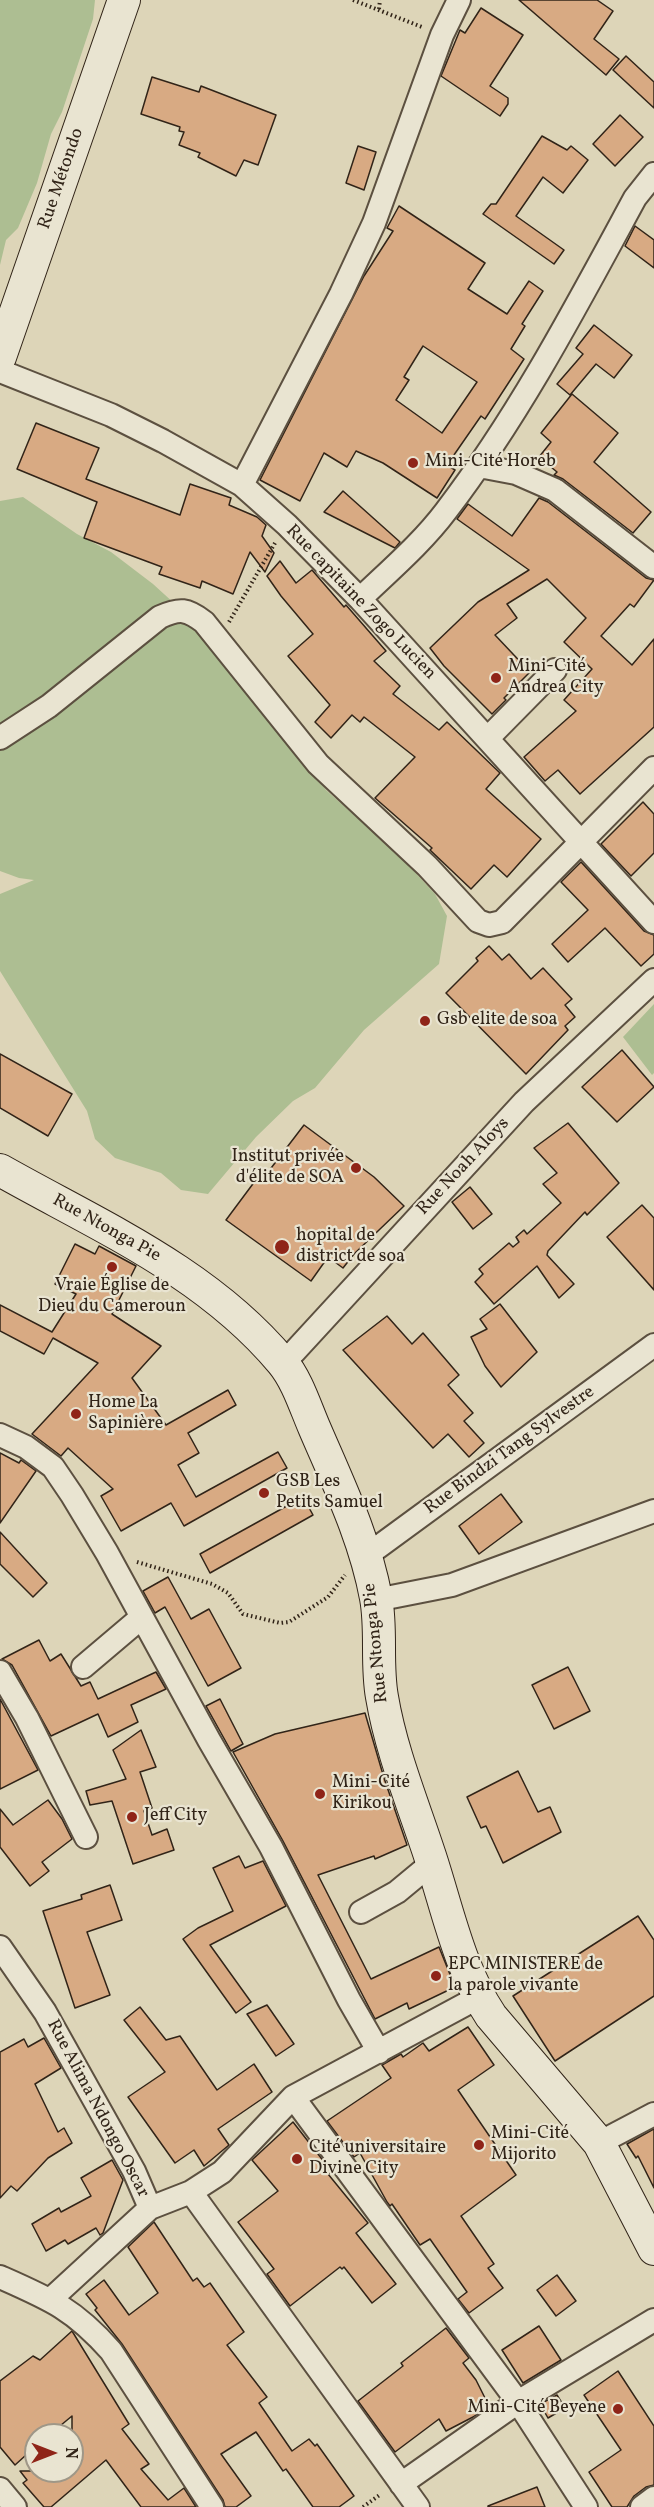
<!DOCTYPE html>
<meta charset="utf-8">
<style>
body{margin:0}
#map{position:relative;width:654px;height:2507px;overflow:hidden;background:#ddd5b8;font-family:Vollkorn,serif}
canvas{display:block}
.north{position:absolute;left:24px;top:2423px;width:60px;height:60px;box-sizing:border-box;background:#e9e4d1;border:2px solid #9f9787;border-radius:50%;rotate:90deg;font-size:16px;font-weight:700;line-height:24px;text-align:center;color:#312418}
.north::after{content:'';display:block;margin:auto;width:21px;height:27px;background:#8f2418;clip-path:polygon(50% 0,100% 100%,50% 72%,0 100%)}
</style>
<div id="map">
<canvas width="654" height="2507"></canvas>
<div class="north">N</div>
</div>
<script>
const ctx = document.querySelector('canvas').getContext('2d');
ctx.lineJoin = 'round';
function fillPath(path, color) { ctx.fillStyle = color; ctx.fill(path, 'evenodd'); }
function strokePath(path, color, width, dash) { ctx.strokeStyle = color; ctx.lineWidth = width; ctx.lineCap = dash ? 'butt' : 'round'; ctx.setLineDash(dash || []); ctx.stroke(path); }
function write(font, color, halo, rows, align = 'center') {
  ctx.font = font + ' Vollkorn,serif'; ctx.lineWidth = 4.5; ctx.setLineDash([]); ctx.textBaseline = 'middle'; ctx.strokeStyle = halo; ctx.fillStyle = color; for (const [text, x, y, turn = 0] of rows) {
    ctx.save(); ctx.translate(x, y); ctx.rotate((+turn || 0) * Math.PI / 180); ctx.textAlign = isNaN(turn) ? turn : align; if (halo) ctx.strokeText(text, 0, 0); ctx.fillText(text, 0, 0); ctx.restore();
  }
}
fillPath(new Path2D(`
 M0,0H95L93,19L62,112L51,134L37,183L18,228L6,240L0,265Z
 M23,497L77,534L111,552L153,584L187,615L213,631L326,790L401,857L435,894L447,916L439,964L364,1030L315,1088L293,1101L256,1137L208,1194L181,1190L161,1173L115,1158L95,1139L87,1111L0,971V894L34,880L19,878L0,871V501Z
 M654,1004V1073L652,1075L623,1037Z`), '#adbe92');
const building = new Path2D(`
 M519,0H597L613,11L594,39L619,59L606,75Z
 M481,8L523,35L490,86L508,98V104L500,116L441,76L460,30L465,33Z
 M626,56L654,82V108L613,70Z
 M152,77L199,92L201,86L276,115L258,165L244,160L236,176L198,157L200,153L179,145L184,132L179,131L180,127L141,114Z
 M620,115L643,137L615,166L593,144Z
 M542,136L567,150L571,146L588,160L563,193L543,177L516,216L564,250L554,264L483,214L491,204H496Z
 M358,146L376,152L364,190L346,183Z
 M399,206L485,263L468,289L507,314L529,281L543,291L522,324L525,326L511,349L524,359L485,419L481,416L447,465L455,470L437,498L383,463L356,451L347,467L324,453L300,501L260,480L364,276L393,231L387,228ZM423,346L477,382L442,433L396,400L409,380L404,377Z
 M635,226L654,240V268L625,246Z
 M594,325L632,355L614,378L596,364L570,395L557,384L583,354L576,348Z
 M572,394L618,433L594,462L651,512L633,533L563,479L554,475L557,472L539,457L551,442L541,433Z
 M36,423L99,448L86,479L180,515L190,484L231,498L229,505L257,517L266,525L262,536L274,553L265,572L250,552L233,594L202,581L200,588L159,574L162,567L84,538L97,502L17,469Z
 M343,491L400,542L395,548L324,512Z
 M539,498L548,502L646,578L654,580L634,607L630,604L601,636L632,665L654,639V727L580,794L558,770L545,781L524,757L576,711L564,700L592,669L564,642L586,618L547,579L507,604L517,618L495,635L530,672L504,698L506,700L492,714L444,666L430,648L478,602L529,570L457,519L468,504L512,536Z
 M280,561L296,583L312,570L344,607L346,605L386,651L374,661L400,686L393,694L439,730L447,722L500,773L486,789L541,839L507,877L494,865L471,889L430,850L432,848L375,798L415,757L364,717L360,722L352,715L331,738L315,722L330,705L288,656L313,634L281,596L267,576Z
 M643,802L654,814V853L631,876L601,844Z
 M581,862L644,931L654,935V954L641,966L605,928L568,962L552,944L588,910L561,882Z
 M489,946L502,960L509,954L531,979L543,968L572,999L565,1005L575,1017L565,1026L568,1030L526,1074L446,993L478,961L476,958Z
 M622,1050L654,1087L617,1122L582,1087Z
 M0,1054L72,1094L48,1136L0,1108Z
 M568,1123L619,1183L587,1215L585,1212L548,1251L547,1255L574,1284L559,1298L537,1266L494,1304L475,1282L483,1274L479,1269L509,1243L513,1247L519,1242L516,1237L524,1230L527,1234L561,1203L543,1184L557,1173L534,1148Z
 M304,1125L374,1177L404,1206L354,1254L343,1268L328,1257L311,1281L226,1220L261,1173L265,1176Z
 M470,1187L492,1214L473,1229L452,1202Z
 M642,1205L654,1218V1290L607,1237Z
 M75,1244L95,1254L99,1246L136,1266L112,1314L161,1346L132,1378L166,1425L228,1390L236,1405L188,1433L199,1453L178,1465L196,1497L278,1452L287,1468L184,1526L171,1503L121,1531L101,1496L113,1489L68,1448L61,1456L32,1434L98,1363L53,1338L44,1354L0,1331V1305L52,1332L76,1294L55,1284Z
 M500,1304L537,1352L501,1387L485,1366L471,1337L487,1329L480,1319Z
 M387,1316L412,1344L423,1333L459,1375L448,1385L473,1413L464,1421L484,1443L469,1457L448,1434L433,1448L343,1350Z
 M0,1453L19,1463L21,1460L36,1471L0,1523Z
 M501,1494L522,1522L479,1554L459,1526Z
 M303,1497L313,1515L210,1573L200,1554Z
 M0,1532L47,1583L33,1597L0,1564Z
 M168,1577L191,1619L209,1609L241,1668L208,1686L165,1607L155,1613L143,1591Z
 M39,1640L50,1661L61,1654L81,1686L90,1682L98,1699L156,1672L166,1689L131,1705L138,1722L108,1737L98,1714L51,1736L12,1665L2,1659Z
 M568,1667L590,1711L554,1729L532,1685Z
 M0,1699L38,1770L0,1789Z
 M220,1699L243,1744L231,1751L206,1706Z
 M365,1713L384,1778L407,1845L375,1859L374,1856L318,1875L371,1979L439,1947L455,1987L409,2009L407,2003L375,2019L283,1841L233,1752L275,1734Z
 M141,1730L156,1767L140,1772L152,1808L144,1811L152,1835L167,1829L174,1850L133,1864L112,1801L90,1805L86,1791L126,1779L113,1750Z
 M518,1771L538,1812L550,1807L561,1832L503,1863L486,1826L481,1828L467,1797Z
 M48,1800L62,1819L72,1839L42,1862L49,1871L30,1886L0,1847V1809L13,1825Z
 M239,1856L245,1868L263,1861L286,1906L210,1945L251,2002L236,2013L183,1939L198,1928L233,1911L213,1868Z
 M110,1885L122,1920L87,1932L110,1995L75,2008L43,1911L82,1899L81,1895Z
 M638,1916L654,1940V1996L555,2061L513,1996Z
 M267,2005L294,2044L276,2056L247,2014Z
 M140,2007L166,2040L180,2036L217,2090L254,2064L272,2092L218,2129L229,2145L204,2166L194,2150L175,2163L128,2097L165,2072L124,2020Z
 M468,2027L494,2065L458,2090L516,2175L461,2216L494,2264L488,2268L503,2288L469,2313L458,2299L467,2292L430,2239L420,2245L392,2204L390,2206L387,2202L360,2153L354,2157L327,2121L391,2078L382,2065L401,2054L403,2057L423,2043L429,2051Z
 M44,2038L61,2068L35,2084L58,2132L64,2128L72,2143L48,2158L17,2191L11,2186L0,2198V2052L24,2039L28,2047Z
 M293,2122L332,2172L328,2174L368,2223L356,2233L396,2284L372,2303L344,2267L342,2269L340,2267L290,2306L267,2274L274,2269L238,2222L278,2191L252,2160Z
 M654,2129V2188L638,2156L636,2158L627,2144Z
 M112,2160L123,2180L103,2233L100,2235L96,2228L68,2244L65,2240L46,2251L32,2224L59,2208L61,2212L91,2196L81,2178Z
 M154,2222L193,2281L197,2278L204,2287L210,2283L244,2332L227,2345L267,2397L259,2403L292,2451L309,2439L315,2446L317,2444L354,2496L339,2507H313L286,2469L283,2471L256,2432L221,2454L251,2496L236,2507H225L223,2500L122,2344L95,2310L97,2308L86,2294L104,2280L129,2315L158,2293L128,2247Z
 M557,2275L576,2301L556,2316L537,2290Z
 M539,2326L561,2360L523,2383L502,2350Z
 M446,2328L469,2358L463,2363L476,2380L489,2406L473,2417L446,2431L439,2419L395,2452L358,2401L403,2366L401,2363Z
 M72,2331L129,2424L122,2429L149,2464L141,2469L168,2500L184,2488L196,2507H141L106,2460L51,2507H44L23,2483L27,2480L20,2471H72V2416L49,2435H36V2446L15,2465L0,2447V2381L33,2356L40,2360Z
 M618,2371L654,2426V2485L646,2487L634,2496L627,2507H612L589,2472L621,2450L584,2395Z
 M557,2395L565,2408L548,2418L540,2404Z
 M537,2487L545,2507H488V2506Z`);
fillPath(building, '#d8aa83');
strokePath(building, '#312418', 1.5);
const street = new Path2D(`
 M0,371L111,415L163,441L242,485L287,525L360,599L654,922
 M479,466L516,473L555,490L654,567
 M242,485L341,294L374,223L442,35L459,0
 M360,599C389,571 422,543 446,511C520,414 577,305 635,198L654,174
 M0,738L49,706L160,617C180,608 187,609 204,622L318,764L427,866L478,921L489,925L502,922L654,768
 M488,738L555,670
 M283,1364L524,1102L654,980
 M0,1435L26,1447L53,1467L72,1495L107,1553L209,1740L271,1847L349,2000L379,2052
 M366,1556L654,1345
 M376,1600L452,1585L654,1511
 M83,1667L142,1617
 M0,1672L27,1718L86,1837
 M361,1912L397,1892L432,1863
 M0,1947L45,2012L134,2171L150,2208
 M293,2097L518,2402L586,2507
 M599,2143L654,2114
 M191,2192L418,2507
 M0,2277C50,2299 74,2309 111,2351L212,2507
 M51,2299L150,2208L191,2192L222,2172L293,2097L479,1997
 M401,2484L518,2402L654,2320
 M0,2489L15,2507
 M642,2507L654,2498`);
const secondary = new Path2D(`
 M0,357L124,0
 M0,1170C99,1226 207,1272 282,1362C297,1380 305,1406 314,1427C338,1483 365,1538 376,1598C382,1630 376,1664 382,1697C391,1751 413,1804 430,1856C448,1911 459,1968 491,2016L599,2143L654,2249`);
strokePath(street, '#5c5040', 26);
strokePath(secondary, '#312418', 34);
strokePath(new Path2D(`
 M353,0L422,27
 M379,9L380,0
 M229,622L275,543
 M137,1562L212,1584L228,1593L243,1614L280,1623L289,1622L328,1597L345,1575
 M363,2507L381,2494`), '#312418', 4, [1.5, 3]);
strokePath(street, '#e9e4d1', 22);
strokePath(secondary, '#e9e4d1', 32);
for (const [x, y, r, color] of [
 [413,463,6,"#8f2418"],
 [496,678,6,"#8f2418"],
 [425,1021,6,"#8f2418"],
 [356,1168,6,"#8f2418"],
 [282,1247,8,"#8f2418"],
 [112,1267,6,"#8f2418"],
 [76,1414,6,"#8f2418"],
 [264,1493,6,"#8f2418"],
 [320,1794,6,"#8f2418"],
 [132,1817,6,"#8f2418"],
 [436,1976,6,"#8f2418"],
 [479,2145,6,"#8f2418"],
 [297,2159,6,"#8f2418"],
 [618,2409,6,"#8f2418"]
]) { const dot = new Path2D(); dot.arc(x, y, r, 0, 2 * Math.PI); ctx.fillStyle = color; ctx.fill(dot); strokePath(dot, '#e9e4d1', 2); }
write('18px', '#312418', '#e9e4d1', [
 ["Rue Métondo",62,179,-71],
 ["Rue capitaine Zogo Lucien",360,603,46],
 ["Rue Noah Aloys",464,1167,-47],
 ["Rue Ntonga Pie",106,1229,29],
 ["Rue Bindzi Tang Sylvestre",510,1451,-36],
 ["Rue Ntonga Pie",377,1643,-96],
 ["Rue Alima Ndongo Oscar",97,2109,62]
]);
write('18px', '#312418', '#e9e4d1', [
 ["Mini-Cité Horeb",425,463],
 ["Mini-Cité",508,668],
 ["Andrea City",508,689],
 ["Gsb elite de soa",437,1021],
 ["Institut privée",344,1158,"right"],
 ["d'élite de SOA",344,1179,"right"],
 ["hopital de",296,1237],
 ["district de soa",296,1258],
 ["Vraie Église de",112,1287,"center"],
 ["Dieu du Cameroun",112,1308,"center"],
 ["Home La",88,1404],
 ["Sapinière",88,1425],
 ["GSB Les",276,1483],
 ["Petits Samuel",276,1504],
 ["Mini-Cité",332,1784],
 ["Kirikou",332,1805],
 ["Jeff City",144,1817],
 ["EPC MINISTERE de",448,1966],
 ["la parole vivante",448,1987],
 ["Mini-Cité",491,2135],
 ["Mijorito",491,2156],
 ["Cité universitaire",309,2149],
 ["Divine City",309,2170],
 ["Mini-Cité Beyene",606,2409,"right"]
], 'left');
</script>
